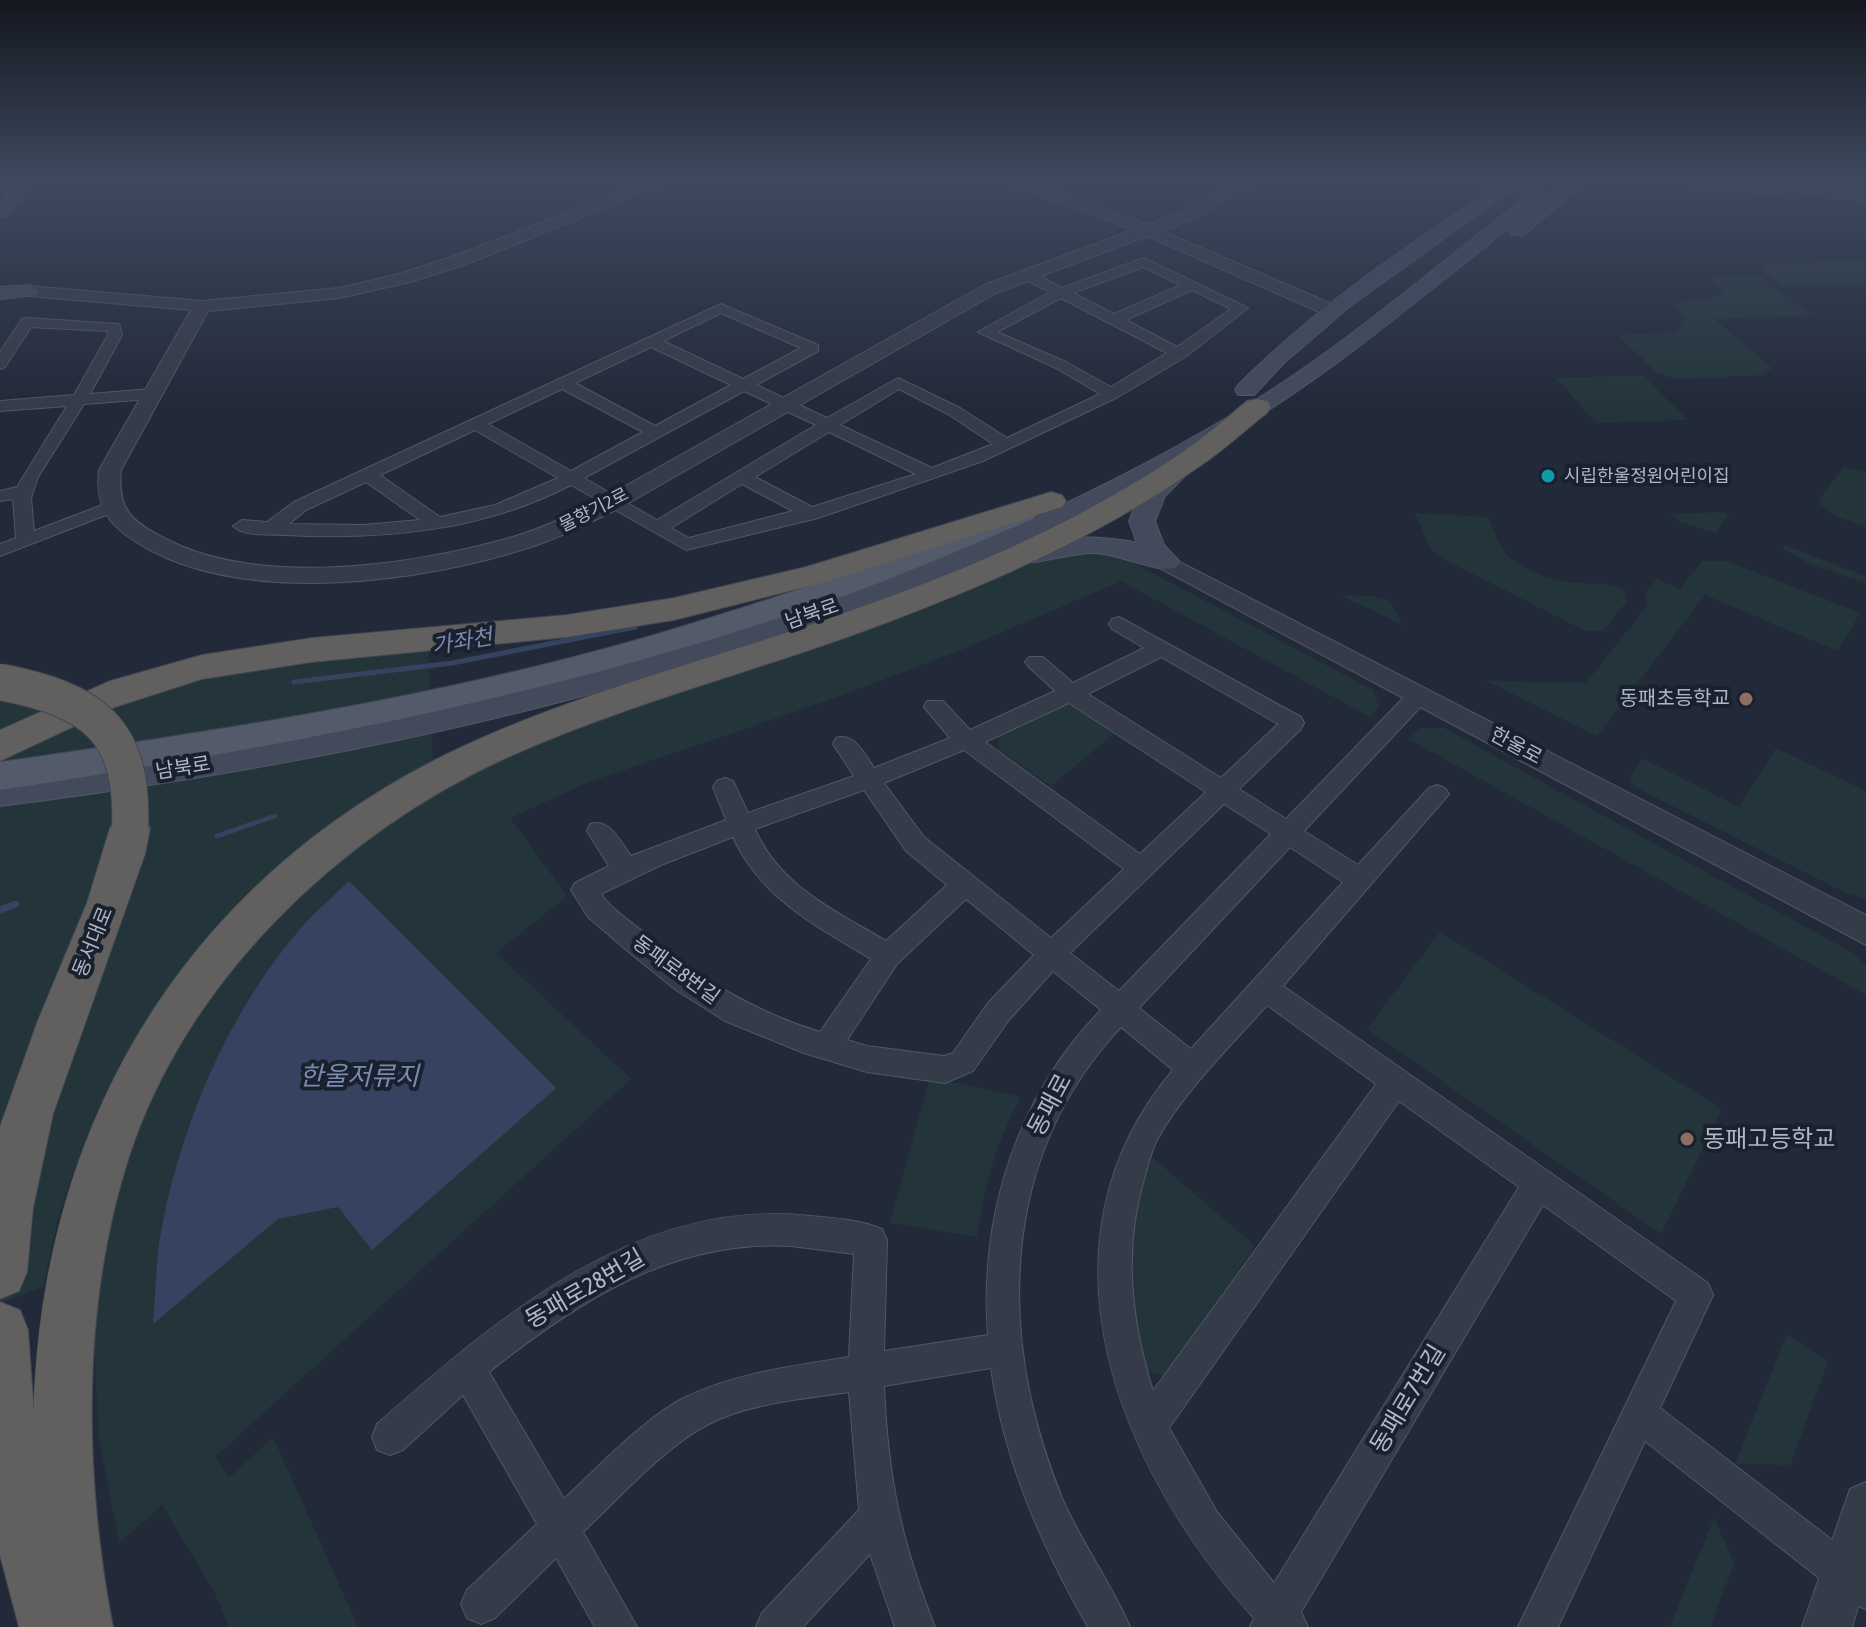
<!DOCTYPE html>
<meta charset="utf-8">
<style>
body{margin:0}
canvas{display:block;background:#222939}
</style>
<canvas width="1866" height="1627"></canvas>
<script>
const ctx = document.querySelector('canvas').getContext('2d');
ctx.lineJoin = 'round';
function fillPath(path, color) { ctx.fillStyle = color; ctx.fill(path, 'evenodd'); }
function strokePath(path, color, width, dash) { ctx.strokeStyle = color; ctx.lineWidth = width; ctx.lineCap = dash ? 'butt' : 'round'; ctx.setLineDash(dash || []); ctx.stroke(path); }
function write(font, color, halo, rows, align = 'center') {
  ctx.font = font + ' "Asap Condensed","Noto Sans KR",sans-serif'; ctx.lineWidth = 8; ctx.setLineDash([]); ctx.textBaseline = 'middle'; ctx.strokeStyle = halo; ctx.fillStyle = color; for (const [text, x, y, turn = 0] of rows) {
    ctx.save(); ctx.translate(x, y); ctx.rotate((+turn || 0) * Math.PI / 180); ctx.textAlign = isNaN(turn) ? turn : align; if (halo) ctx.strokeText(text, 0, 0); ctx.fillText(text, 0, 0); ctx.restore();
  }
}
fillPath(new Path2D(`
 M1866,259V283L1784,287L1762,271L1766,263Z
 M1753,276L1762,279L1813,315L1714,319L1772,368L1763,375L1676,379L1657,373L1618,335L1677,332L1685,320L1672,303L1720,296L1723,292L1711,281L1714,277Z
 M1643,375L1688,420L1596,423L1556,378Z
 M1844,467L1866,472V527L1838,517L1820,504L1819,499Z
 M1723,512L1729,514L1716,533L1678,521L1671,514Z
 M1415,513L1488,517C1494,530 1499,547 1509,557C1522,569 1551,580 1568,582C1589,585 1605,580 1624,591L1627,601L1603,631H1585L1444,559L1430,548Z
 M1784,545L1866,576V583L1807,563L1783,549Z
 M1111,551L1373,690L1379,707L1370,717L1121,581L956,652L829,700L589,782L510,818L567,896L496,953L631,1079L215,1457L229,1478L273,1437L358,1627H229L214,1591L162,1505L119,1543L99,1438L94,1347L101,1268L118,1188L144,1117L175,1050L249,941L366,831L513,750L864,627L931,607L1056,553Z
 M1702,561H1727L1860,613L1838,651L1705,595L1597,736L1487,681L1586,683L1648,605L1645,594L1657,579L1680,589Z
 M1340,595L1372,596L1390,601L1403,625Z
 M428,649L433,761C338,813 257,883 189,968C176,984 161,999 150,1015C116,1066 85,1140 65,1197C55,1225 50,1257 44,1286L0,1304V695L155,689L278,661Z
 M1060,705L1076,706L1117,731L1051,786L998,749L999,732Z
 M1420,728H1444L1853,953L1866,965V995L1409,739Z
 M1776,748L1866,791V899L1844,892L1635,787L1629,779L1642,758L1739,807Z
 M1440,932L1722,1109L1661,1234L1367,1029Z
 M930,1077L1021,1097C996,1141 984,1188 977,1237L890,1223Z
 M1151,1156L1255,1246L1165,1376L1142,1369L1127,1270L1137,1189Z
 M1787,1334L1828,1362L1790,1465L1735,1464Z
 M1714,1518L1734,1563L1710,1627H1670Z`), '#23353a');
fillPath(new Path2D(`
 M349,881L556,1088L372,1250L338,1207L278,1219L153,1324C156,1291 156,1257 162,1226C183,1120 229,1011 301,928C315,912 333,897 349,881Z`), '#354360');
strokePath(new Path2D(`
 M294,682L452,663L635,627
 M217,836L275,816`), '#354360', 5);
strokePath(new Path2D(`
 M0,910L16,904`), '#354360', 7);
strokePath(new Path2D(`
 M1529,203L1561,179`), '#373e4e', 19, [19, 10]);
const minor = new Path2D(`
 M1144,258L1248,308L1185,357L1118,397L983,461L818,518L686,550L571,485C482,531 384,540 285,535C271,534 243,537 233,526L242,520L267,522L294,502L721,304L818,345V351L756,385L827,418L898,378L960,408L1007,438L1100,394L1056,368L978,332L1050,292L1020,277V271H1030L1062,288ZM1143,267L1181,285L1114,314L1073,293ZM1192,290L1231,309L1177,347L1126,320ZM1061,298L1167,353L1111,387L1066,362L997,332ZM721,313L801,348L743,379L663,341ZM651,347L731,385L655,426L575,383ZM562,389L643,432L571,471L488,424ZM899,389L948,414L993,444L932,468L840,425ZM744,391L816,425L657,520L584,478ZM475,430L558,478L495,505L440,517L380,475ZM829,432L916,474L812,507L755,477ZM366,482L420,520L363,525L289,524L306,510ZM742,484L793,511L689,538L671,528Z
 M27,318L119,324L122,335L90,394L151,389L159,394L151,399L84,404L38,477L31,498L34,531L113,501L119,502L122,506L119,510L0,556V544L16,538L13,499L0,501V491L17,487L67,406L0,411V401L74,395L108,335L107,331L31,327L5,367L0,369V352L22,319Z
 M1119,617L1301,717L1304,723L1301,729L1239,789L1286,819L1411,690H1427L1430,695L1427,700L1304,831L1358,865L1429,788L1437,785L1445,788L1449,794L1283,986L1708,1283L1713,1295L1660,1408L1866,1566V1609L1852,1604L1645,1441L1558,1627H1518L1676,1301L1543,1205L1301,1612L1308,1627H1250L1254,1618C1119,1469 1026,1244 1173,1070L1121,1027C998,1158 997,1338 1062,1498C1081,1543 1111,1582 1130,1627H1088C1042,1547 1004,1461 991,1368L884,1386C888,1479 901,1541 935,1627H895L870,1554L803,1627H756L762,1613L859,1510L849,1392C803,1399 747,1403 705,1426C664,1448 617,1500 583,1532L637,1627H595L556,1558L495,1618L481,1624L467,1618L461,1604L467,1590L537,1524L463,1395L403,1450L390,1455L377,1450L372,1437L377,1424C498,1318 638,1196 811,1216C835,1218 861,1220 882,1229L887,1240L884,1351L988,1335C979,1216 1017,1096 1101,1010L1053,971L1008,1021L973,1071L945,1083L867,1072L804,1053L725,1021L676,990L630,953L588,917L571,890L575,883L609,866L587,831L590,824C611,818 620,842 631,856L726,820L713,787L717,781L725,778L733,781L748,813L854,776L833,744L836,738C855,732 864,754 874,768L950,738L924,707L927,701H943L970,730L1055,691L1029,667L1025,662L1029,657H1043L1073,683L1144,648L1112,629L1109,624L1112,619ZM1161,657L1278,724L1221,778L1088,694ZM1069,703L1206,792L1140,854L985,742ZM964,750L1124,869L1051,938L924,837L884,783ZM864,790L906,851L947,885L886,941C836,911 779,886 755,829ZM1224,804L1271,834L1119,991L1070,953ZM733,837C761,898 816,926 871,959L820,1032C751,1011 692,974 637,927C624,917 610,907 601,894L661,865ZM1290,847L1343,882L1191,1049L1139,1008ZM966,899L1034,955L988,1003L953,1053L944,1056L867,1046L847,1040L897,964ZM1267,1005L1376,1084L1153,1391C1131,1320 1123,1251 1144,1179C1148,1165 1151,1151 1158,1138C1186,1089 1230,1047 1267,1005ZM1399,1101L1519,1187L1274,1583L1217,1512L1169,1428ZM791,1246L854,1254L849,1357C793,1366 734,1373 682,1399C644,1419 596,1469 564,1499L489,1372C577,1302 673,1239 791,1246Z`);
const tertiary = new Path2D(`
 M654,179H674L472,262L410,282L339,298L208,311L121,470C117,510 132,522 166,539C258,587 406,566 502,540C538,531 571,514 604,498L984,285L1133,230L997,179H1019L1148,225L1183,212L1240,179H1258L1195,218L1162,231L1336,306L1339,310L1330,315L1324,314L1147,236L996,293L620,508C591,522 562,537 531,547C424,582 253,605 150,550C114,530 94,513 99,470L191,310L29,296L20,291L29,286L202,301L339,288L399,274L460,254Z
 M1728,179H1770L1866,191V201L1735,183Z
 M1166,555L1866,915V945L1158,567L1154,562L1158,557Z
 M1866,1482V1580L1852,1627H1802L1850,1489Z`);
const secondary = new Path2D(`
 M18,179H35L6,216L0,217V201Z
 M1508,179H1527L1349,307L1284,363L1254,395H1238L1235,390L1238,385C1319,304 1412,242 1508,179Z
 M1571,179H1589L1524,235H1512L1509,231L1512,227Z
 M1681,179L1792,182L1801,187C1785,201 1712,187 1689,184Z
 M1529,198L1538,203L1535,207C1422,296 1314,391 1186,459L1195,466L1165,496L1155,521L1164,545L1180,562L1176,568C1156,573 1120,554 1095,553C1070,552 1033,567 1013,562L1009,556C1026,531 1110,536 1137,543L1129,521L1140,493L1160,474C804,664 398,756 0,806V780C418,730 879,629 1243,408C1342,348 1431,270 1523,199Z
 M29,285L39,291L36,295L0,299V287Z`);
const primary = new Path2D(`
 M1023,504L1033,507L1037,513L1033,519C951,554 870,589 785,616C529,701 266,750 0,790V762C217,731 436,698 647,637C728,613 809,587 888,558C933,541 977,516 1023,504Z`);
const trunk = new Path2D(`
 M1257,399L1267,401L1271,407L1267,413C1245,430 1224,450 1200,466C1095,540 973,591 853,635C738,676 619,707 506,758C339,834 185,982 128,1160C81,1308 84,1475 113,1627H19L0,1555V1302L20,1310L28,1330L34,1414C41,1111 198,864 477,740C589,690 709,660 824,620C948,578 1072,527 1180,454C1204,438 1225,419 1247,401Z
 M1051,492L1062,495L1066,501L1062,507L829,581L674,620L567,637L312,662L202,679L115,707L0,761V730L110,681L202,655L312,638L567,615L674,598L806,567Z
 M130,812L144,817L150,828L145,854L53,1114L33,1208L27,1272L19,1291L0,1299V1127L37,1023L87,903L110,828L116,817Z`);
strokePath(minor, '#505664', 2);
strokePath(tertiary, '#505664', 2);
strokePath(secondary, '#505664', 2);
strokePath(primary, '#3e4552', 2);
strokePath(trunk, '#404654', 2);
fillPath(minor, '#353b49');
fillPath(tertiary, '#353b49');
fillPath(secondary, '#434a5c');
fillPath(primary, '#535a69');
fillPath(trunk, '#61605e');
const trunkBridge = new Path2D(`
 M0,682C92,700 134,728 130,828`);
strokePath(trunkBridge, '#404654', 38, []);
strokePath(trunkBridge, '#61605e', 36);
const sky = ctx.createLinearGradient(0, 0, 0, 407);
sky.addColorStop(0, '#13171f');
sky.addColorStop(0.44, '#3e495f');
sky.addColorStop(1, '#3e495f00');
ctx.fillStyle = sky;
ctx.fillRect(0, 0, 1866, 407);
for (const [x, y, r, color] of [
 [1548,476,8,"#0f9aa8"],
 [1746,699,8,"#8d6e63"],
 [1687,1139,8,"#8d6e63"]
]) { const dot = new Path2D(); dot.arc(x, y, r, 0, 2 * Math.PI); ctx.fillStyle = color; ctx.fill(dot); strokePath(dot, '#1a212e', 3); }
write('18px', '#b0b6c5', '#1a212e', [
 ["시립한울정원어린이집",1564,476]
], 'left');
write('18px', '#b0b6c5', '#1a212e', [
 ["물향기2로",594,510,-27]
]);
write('20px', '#b0b6c5', '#1a212e', [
 ["남북로",812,614,-19],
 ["한울로",1516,746,28],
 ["남북로",183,768,-9],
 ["동서대로",93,942,-68],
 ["동패로8번길",676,970,36]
]);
write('20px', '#b0b6c5', '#1a212e', [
 ["동패초등학교",1730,699]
], 'right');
write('italic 22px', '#788aad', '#1a212e', [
 ["가좌천",462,642,-10]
]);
write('24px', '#b0b6c5', '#1a212e', [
 ["동패로",1050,1105,-62],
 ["동패로28번길",585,1289,-30],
 ["동패로7번길",1408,1399,-59]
]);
write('24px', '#b0b6c5', '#1a212e', [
 ["동패고등학교",1703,1139]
], 'left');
write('italic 26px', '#788aad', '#1a212e', [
 ["한울저류지",359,1077]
]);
</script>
